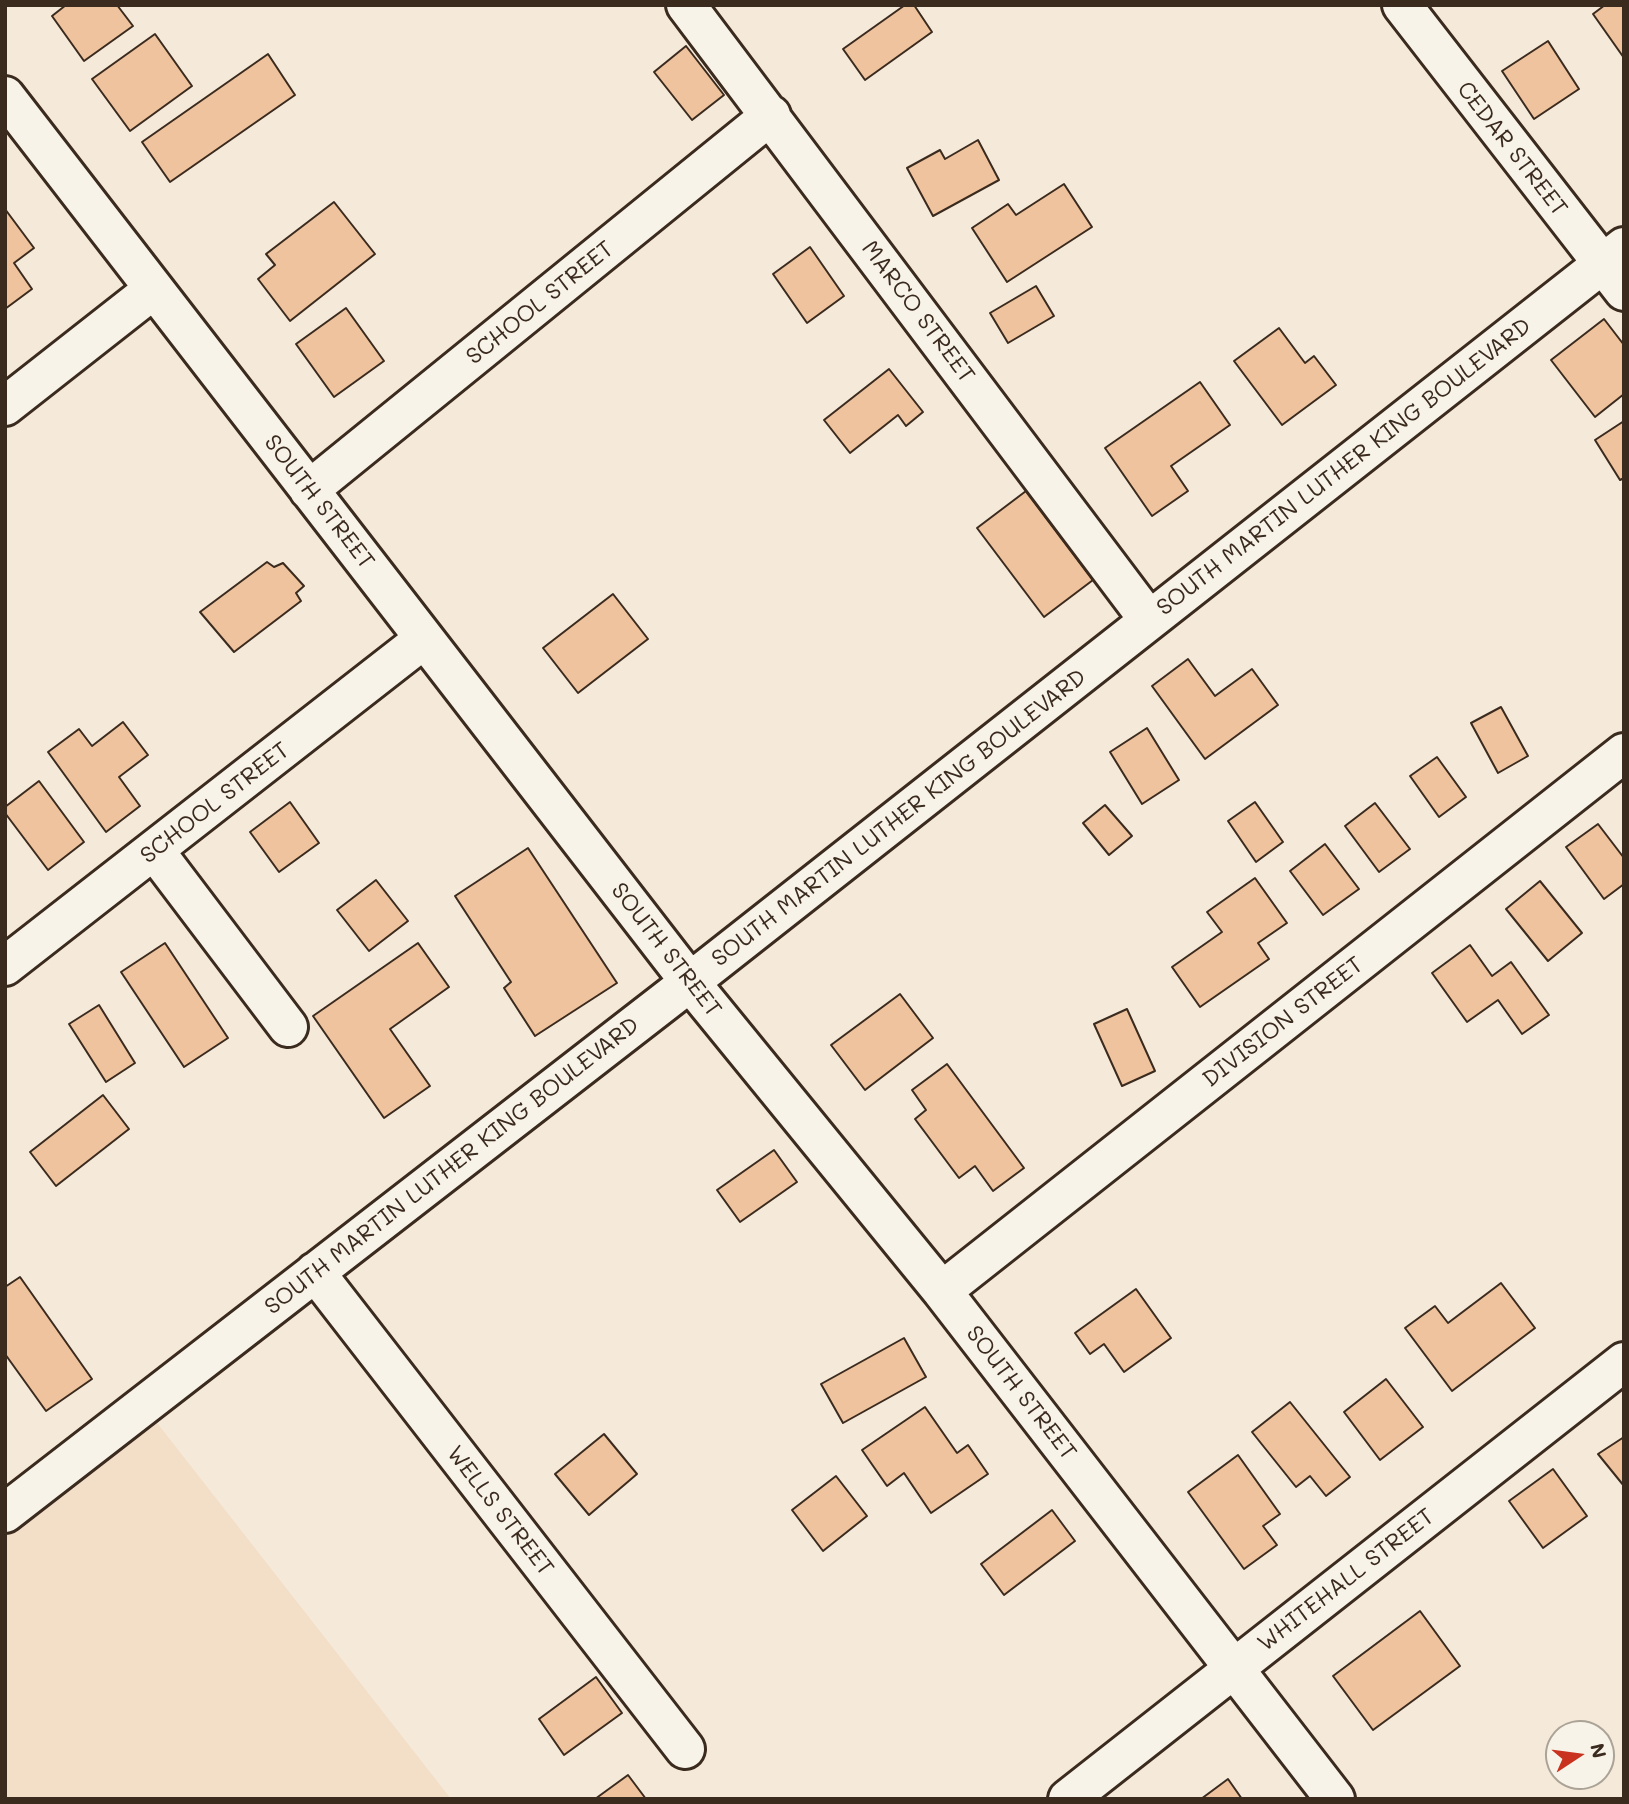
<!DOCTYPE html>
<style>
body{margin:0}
#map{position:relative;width:1629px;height:1804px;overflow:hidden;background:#f5e9d9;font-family:Mali,sans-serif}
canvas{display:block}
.frame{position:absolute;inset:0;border:7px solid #3b2a1e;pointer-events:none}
.north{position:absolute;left:1545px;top:1720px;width:70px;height:70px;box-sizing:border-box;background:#f7f3e8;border:2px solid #aca397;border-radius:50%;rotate:77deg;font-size:19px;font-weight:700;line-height:28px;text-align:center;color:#3b2a1e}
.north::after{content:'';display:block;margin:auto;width:24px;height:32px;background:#c8321e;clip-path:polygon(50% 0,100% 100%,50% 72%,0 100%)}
</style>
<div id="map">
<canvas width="1629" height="1804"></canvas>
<div class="frame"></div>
<div class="north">N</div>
</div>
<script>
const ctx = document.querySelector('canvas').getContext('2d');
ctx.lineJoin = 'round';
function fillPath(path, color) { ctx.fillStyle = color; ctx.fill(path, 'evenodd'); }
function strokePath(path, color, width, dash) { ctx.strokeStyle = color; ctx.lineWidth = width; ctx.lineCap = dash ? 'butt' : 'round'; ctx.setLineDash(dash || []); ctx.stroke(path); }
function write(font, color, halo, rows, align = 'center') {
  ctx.font = font + ' Mali,sans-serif'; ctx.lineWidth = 5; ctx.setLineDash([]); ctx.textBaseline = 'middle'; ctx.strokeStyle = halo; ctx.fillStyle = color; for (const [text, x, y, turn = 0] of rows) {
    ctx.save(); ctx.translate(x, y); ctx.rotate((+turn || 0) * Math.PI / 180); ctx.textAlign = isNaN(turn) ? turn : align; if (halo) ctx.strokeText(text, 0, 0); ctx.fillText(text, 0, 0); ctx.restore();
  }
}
fillPath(new Path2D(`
 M154,1419L451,1799H5V1535Z`), '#f3dec7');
const building = new Path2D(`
 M66,5H117L133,26L84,61L52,16Z
 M905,5H914L932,32L865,80L843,49Z
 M1605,5H1624V58L1593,14Z
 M155,34L192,86L130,131L92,79Z
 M1548,41L1579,89L1534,119L1502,71Z
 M686,46L724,95L692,120L654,72Z
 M268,54L295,95L170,182L142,142Z
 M978,140L999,180L933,216L907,168L940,150L945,159Z
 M1064,184L1092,227L1007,282L972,228L1008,204L1016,215Z
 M334,202L375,254L290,321L258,279L275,265L266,254Z
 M5,209L34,248L14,263L32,289L5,309Z
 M810,247L844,296L807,323L773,274Z
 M1036,286L1054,316L1008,343L990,313Z
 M346,308L384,361L334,397L296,344Z
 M1604,319L1624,345V394L1595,417L1551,360Z
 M1279,328L1305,363L1314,356L1336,385L1282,425L1234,361Z
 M889,369L923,412L906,426L898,415L850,453L824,420Z
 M1200,382L1230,425L1171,466L1188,491L1152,516L1105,448Z
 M1624,421V478L1620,480L1595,440Z
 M1026,491L1093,580L1044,617L977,528Z
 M267,562L274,567L283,563L304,586L296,593L301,601L234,652L200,612Z
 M613,594L648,639L578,693L543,648Z
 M1188,659L1215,696L1252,669L1278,705L1205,759L1152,686Z
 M1501,707L1528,756L1498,773L1471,723Z
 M123,722L148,755L119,777L140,806L106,832L48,752L79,729L92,746Z
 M1147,728L1179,780L1142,804L1110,752Z
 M1437,757L1466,797L1439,817L1410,776Z
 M39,781L84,842L48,870L5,813V807Z
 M290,802L319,843L279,872L250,832Z
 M1255,802L1283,842L1256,862L1228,821Z
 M1375,803L1410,849L1379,872L1345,826Z
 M1105,805L1132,836L1109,855L1083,823Z
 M1598,824L1624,858V884L1604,899L1566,847Z
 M1325,844L1359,889L1323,915L1290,871Z
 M528,848L617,983L535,1036L504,988L511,982L455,896Z
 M1255,878L1287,923L1258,943L1269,959L1200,1007L1172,967L1222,932L1207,912Z
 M376,880L408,921L369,951L337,910Z
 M1540,881L1582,933L1548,961L1506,909Z
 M165,943L228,1038L184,1067L121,972Z
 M418,943L449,987L390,1029L430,1086L384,1118L313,1016Z
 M1470,945L1492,976L1511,962L1549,1015L1522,1034L1498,1000L1467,1022L1432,973Z
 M900,994L933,1038L865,1090L831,1045Z
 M99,1005L135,1063L106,1082L69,1024Z
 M1127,1009L1155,1071L1122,1086L1094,1024Z
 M947,1064L1024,1168L993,1191L975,1166L959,1178L915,1119L926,1110L912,1090Z
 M103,1095L129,1129L56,1186L30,1152Z
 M774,1150L797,1182L740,1222L717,1190Z
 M20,1277L92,1379L46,1411L5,1354V1287Z
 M1501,1283L1535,1328L1452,1391L1405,1328L1435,1306L1448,1323Z
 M1136,1289L1171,1338L1124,1372L1104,1344L1090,1354L1075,1333Z
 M904,1338L926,1377L843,1423L821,1384Z
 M1386,1379L1423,1427L1380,1460L1344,1412Z
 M1290,1402L1350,1477L1326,1496L1310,1476L1296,1487L1252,1432Z
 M925,1407L957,1453L968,1445L988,1474L931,1513L904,1473L887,1486L862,1450Z
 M604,1434L637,1474L589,1515L555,1474Z
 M1624,1437V1486L1598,1454Z
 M1238,1455L1280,1514L1263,1526L1277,1545L1244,1569L1188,1492Z
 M1553,1469L1587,1516L1543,1548L1509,1501Z
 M836,1476L867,1516L823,1551L792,1510Z
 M1052,1510L1075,1541L1004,1595L981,1564Z
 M1420,1611L1460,1666L1373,1730L1333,1676Z
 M596,1677L622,1713L564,1755L539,1719Z
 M628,1775L646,1799H595Z
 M1228,1779L1242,1799H1201Z`);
fillPath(building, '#eec39d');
strokePath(building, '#3b2a1e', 2);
const minor = new Path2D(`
 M686,5L1149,620
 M1402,5L1624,291
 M5,96L690,982L942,1291L1335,1799
 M5,406L154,289
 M309,490L771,115
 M154,850L288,1027
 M5,966L424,639
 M315,1272L685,1749
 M942,1291L1624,753
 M5,1513L690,982L1624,247
 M1068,1799L1624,1362`);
strokePath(minor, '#3b2a1e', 44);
strokePath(minor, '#f7f3e8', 38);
write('23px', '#3b2a1e', '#f7f3e8', [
 ["CEDAR STREET",1512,149,52],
 ["SCHOOL STREET",540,303,-39],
 ["MARCO STREET",918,312,53],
 ["SOUTH MARTIN LUTHER KING BOULEVARD",1344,467,-38],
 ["SOUTH STREET",319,502,52],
 ["SCHOOL STREET",215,803,-38],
 ["SOUTH MARTIN LUTHER KING BOULEVARD",899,818,-38],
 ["SOUTH STREET",666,950,52],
 ["DIVISION STREET",1283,1022,-38],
 ["SOUTH MARTIN LUTHER KING BOULEVARD",452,1166,-38],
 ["SOUTH STREET",1021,1393,52],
 ["WELLS STREET",500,1511,52],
 ["WHITEHALL STREET",1346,1580,-38]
]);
</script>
